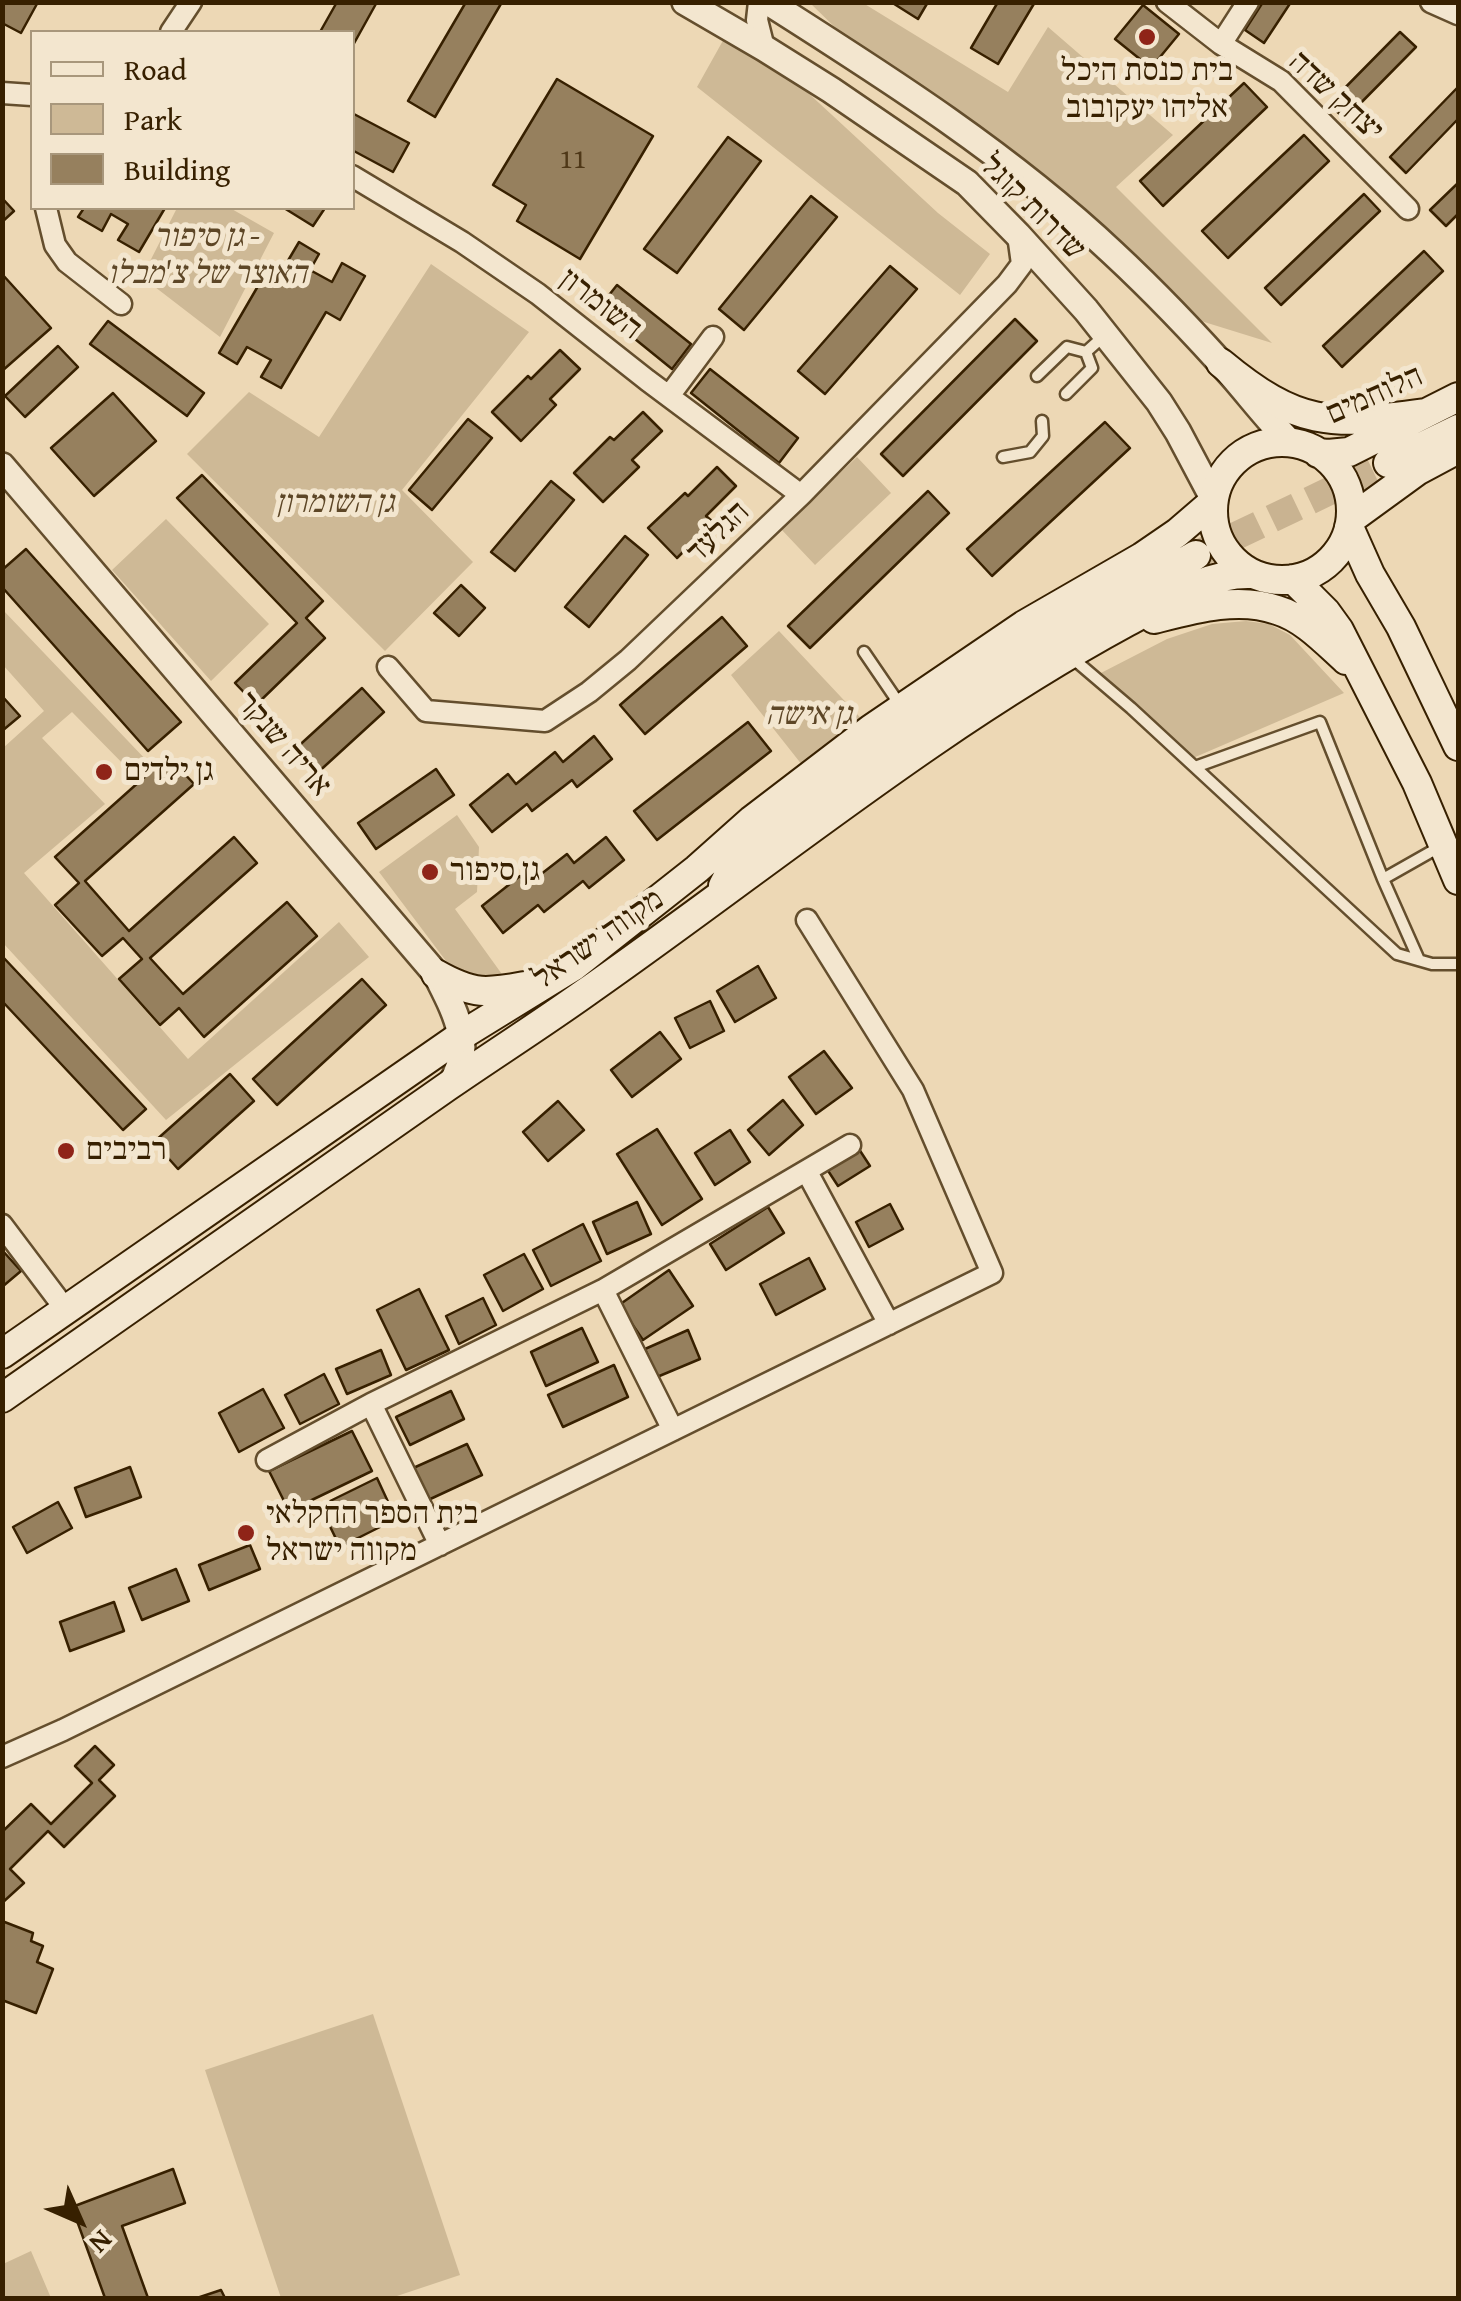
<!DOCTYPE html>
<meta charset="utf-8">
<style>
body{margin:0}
#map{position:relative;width:1461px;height:2301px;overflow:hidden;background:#edd8b5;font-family:"Gentium Book Plus",serif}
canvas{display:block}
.frame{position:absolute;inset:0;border:5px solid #372000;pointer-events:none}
.legend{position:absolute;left:30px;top:30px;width:325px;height:180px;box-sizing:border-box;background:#f3e6cf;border:2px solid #a8977c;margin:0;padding:12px 18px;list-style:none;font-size:30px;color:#372000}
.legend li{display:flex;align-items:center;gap:20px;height:50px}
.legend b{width:50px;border:2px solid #a8977c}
.north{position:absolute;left:30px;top:2171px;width:100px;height:100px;-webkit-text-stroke:8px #f3e6cf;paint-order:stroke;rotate:135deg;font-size:28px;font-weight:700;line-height:40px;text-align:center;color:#372000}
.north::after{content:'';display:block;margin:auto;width:35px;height:45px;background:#372000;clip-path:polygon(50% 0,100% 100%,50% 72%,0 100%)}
</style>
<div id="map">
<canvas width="1461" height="2301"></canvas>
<div class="frame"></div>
<ul class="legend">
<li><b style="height:12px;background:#f3e6cf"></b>Road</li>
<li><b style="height:28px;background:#ceb996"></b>Park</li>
<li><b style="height:28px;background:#96805e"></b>Building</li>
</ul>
<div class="north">N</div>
</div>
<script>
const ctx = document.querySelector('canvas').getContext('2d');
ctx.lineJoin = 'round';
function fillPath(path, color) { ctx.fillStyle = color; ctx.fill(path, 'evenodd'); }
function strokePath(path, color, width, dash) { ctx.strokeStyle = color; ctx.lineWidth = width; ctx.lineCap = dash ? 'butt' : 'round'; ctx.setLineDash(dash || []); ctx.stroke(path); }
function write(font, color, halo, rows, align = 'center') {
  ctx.font = font + ' "Gentium Book Plus","Frank Ruhl Libre",serif'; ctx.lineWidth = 10; ctx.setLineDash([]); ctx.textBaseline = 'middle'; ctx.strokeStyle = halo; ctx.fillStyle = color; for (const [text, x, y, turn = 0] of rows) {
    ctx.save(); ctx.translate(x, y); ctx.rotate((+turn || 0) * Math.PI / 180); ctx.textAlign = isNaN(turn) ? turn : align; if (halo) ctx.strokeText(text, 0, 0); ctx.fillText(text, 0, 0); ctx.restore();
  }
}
fillPath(new Path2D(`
 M810,3H863L1008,92L1048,27L1173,135L1116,187L1272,343L1201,321L1109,239L850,42Z
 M725,37L792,78L938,213L990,254L960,295L697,87Z
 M177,208H230L274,233L220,337L142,277Z
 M431,264L529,332L402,490L473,562L385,651L187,454L249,392L319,437Z
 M857,457L891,493L815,565L781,529Z
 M166,519L269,624L211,681L112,570Z
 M3,610L149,763L135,776L72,712L42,738L105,804L24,873L188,1059L339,922L369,957L166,1120L3,943V748L44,711L3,665Z
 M1246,621L1269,624L1290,635L1344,693L1193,758L1099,674L1167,639L1212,624Z
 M779,631L871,729L810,775L731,675Z
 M457,815L479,847L477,892L455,909L504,977L469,975L446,961L379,872Z
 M373,2014L460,2275L391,2298H281L205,2070Z
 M31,2251L51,2298H3V2264Z`), '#ceb996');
const building = new Path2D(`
 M2,2H38L21,33L2,23Z
 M337,2H377L352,47V32H320Z
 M466,2H502L435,117L408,101Z
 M891,2H928L918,19Z
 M998,2H1035L998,64L971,48Z
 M1263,2H1291L1264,43L1245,30Z
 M1143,5L1179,34L1151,68L1115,39Z
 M1400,32L1416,47L1345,119L1329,104Z
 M557,79L653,136L580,259L517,221L526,205L493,185Z
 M1244,83L1267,107L1163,206L1140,181Z
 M1458,87V119L1406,173L1390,157Z
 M352,113L409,143L393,172L352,150Z
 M1304,135L1329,161L1228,258L1202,231Z
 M728,137L761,161L677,273L644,249Z
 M1458,183V214L1446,226L1430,210Z
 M1364,194L1380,211L1281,305L1265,288Z
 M811,196L837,217L744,330L719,309Z
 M2,198L14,211L2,222Z
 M84,208H165L139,252L118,240L128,224L111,214L102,231L78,217Z
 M284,208H325L313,226Z
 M299,242L319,254L310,270L332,282L342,263L365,276L340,320L326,312L281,388L261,377L271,360L247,347L237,364L219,353L265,274L276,281Z
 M1424,251L1443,271L1342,367L1323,346Z
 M890,266L917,289L825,394L798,371Z
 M2,274L51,328L2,371Z
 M617,285L691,344L672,369L598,309Z
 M1015,319L1037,341L903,476L881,454Z
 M108,321L204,393L187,416L90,344Z
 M58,346L78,367L25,417L5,396Z
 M560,350L580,369L550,399L556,405L521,441L492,412L528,376L531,379Z
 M710,369L798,438L779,463L691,393Z
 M113,393L156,441L94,496L51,448Z
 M643,412L662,431L632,460L639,467L603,502L574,473L610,437L614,440Z
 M468,419L492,438L432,510L409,490Z
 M1105,422L1130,448L992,576L967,549Z
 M717,467L736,486L706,516L713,522L677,558L648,528L685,493L688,496Z
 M202,475L323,601L306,618L325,638L256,705L235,683L297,623L177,498Z
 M551,481L574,500L515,571L491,552Z
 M928,491L949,513L810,648L788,626Z
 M625,536L648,555L589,627L565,607Z
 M26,549L181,722L148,751L2,587V570Z
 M461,585L485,608L459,636L434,613Z
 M722,617L747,646L645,734L620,705Z
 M362,688L384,712L314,776L292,752Z
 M2,696L20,716L2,731Z
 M748,722L771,751L657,840L634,811Z
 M594,736L612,759L577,787L572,780L532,811L527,804L492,832L470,805L508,774L516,784L555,752L563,762Z
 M168,756L194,784L85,881L129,931L234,837L257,863L150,958L183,994L287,902L317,936L204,1037L179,1008L160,1025L119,979L142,959L123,938L102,956L55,905L79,883L55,857Z
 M436,769L454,795L376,849L358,823Z
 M606,837L624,860L589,888L583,881L544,912L538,905L503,933L482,906L520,876L527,885L567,854L574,863Z
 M2,956L146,1109L123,1130L2,1001Z
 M758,966L776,998L735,1022L717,991Z
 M362,979L386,1005L277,1105L253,1079Z
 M710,1001L724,1031L690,1048L675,1018Z
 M660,1032L681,1059L632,1097L611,1070Z
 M824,1051L852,1088L816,1114L789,1077Z
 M230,1074L254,1101L178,1169L154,1142Z
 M783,1100L803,1125L769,1155L748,1130Z
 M558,1101L584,1130L548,1161L523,1132Z
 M657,1129L702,1199L662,1225L617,1154Z
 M730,1130L750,1162L715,1185L695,1153Z
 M855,1143L870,1166L838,1186L823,1163Z
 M637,1202L651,1234L607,1254L593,1222Z
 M890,1204L903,1229L869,1247L856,1222Z
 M768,1207L784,1233L726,1270L710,1244Z
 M583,1224L601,1261L551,1286L533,1250Z
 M2,1250L21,1271L2,1287Z
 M524,1254L543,1289L503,1311L484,1275Z
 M809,1258L825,1289L776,1315L760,1284Z
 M669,1270L693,1306L643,1340L619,1305Z
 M419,1289L449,1350L406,1370L377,1310Z
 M483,1298L496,1325L459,1344L446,1316Z
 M582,1328L598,1362L546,1386L531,1352Z
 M688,1330L700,1359L657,1377L645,1349Z
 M381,1350L391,1375L347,1394L336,1369Z
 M614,1365L628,1397L563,1427L548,1395Z
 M324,1374L339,1404L300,1424L285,1395Z
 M263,1389L284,1428L239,1452L219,1413Z
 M451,1391L464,1419L410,1445L396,1417Z
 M352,1431L372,1471L289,1511L269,1471Z
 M467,1444L482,1475L426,1501L411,1469Z
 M130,1467L141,1497L86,1517L75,1488Z
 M377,1478L396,1519L340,1547L320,1506Z
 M58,1502L72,1528L27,1553L13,1527Z
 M250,1545L260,1569L209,1590L199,1565Z
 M176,1569L189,1601L142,1620L129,1588Z
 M114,1602L124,1631L70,1651L60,1622Z
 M95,1746L114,1765L99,1780L115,1796L64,1847L48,1831L10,1869L24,1883L2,1903V1832L31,1804L51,1824L92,1783L75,1766Z
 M2,1921L33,1933L31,1941L43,1946L37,1962L53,1969L36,2013L2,2000Z
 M173,2169L185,2203L122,2226L148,2298H105L72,2207Z
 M221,2290L225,2298H197Z`);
fillPath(building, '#96805e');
strokePath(building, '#372000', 2.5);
strokePath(new Path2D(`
 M1196,555L1388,463`), '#c9b391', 28, [28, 14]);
const service = new Path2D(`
 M1037,376L1067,347L1086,352
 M1066,394L1092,368L1086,352L1105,335
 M1003,457L1030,452L1043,436L1042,421
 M864,652L894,696L897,706
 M1070,656L1131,708L1397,954L1432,964H1458
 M1195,767L1320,722L1383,879L1419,960
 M1383,879L1443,845`);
const minor = new Path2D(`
 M759,2L757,20L764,48
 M1167,2L1221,44L1281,81L1408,209
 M1431,2L1458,14
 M171,32L191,2
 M1221,44L1248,2
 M2,93L32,95
 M352,176L462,242L538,294L647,380L801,495
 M46,208L55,245L67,262L121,304
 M669,396L713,337
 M388,667L426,711L545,721L589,692L628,660L801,495L1007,284L1022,264L1018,235
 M807,1172L889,1324
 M2,1225L66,1310
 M603,1290L673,1430
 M371,1404L440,1545
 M267,1460L371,1404L603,1290L850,1145
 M2,1757L63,1730L992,1273L913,1090L807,920`);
const tertiary = new Path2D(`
 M685,2L764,48L831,90L967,183L1018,235L1086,310L1159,402L1178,432L1213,498
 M768,2C888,78 1010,156 1113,253C1156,293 1196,335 1235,379C1253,400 1270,422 1290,442
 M2,466L436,974C454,1010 476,1047 450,1085`);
const secondary = new Path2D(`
 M1221,363C1297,426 1330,426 1425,413
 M1213 511a69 69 0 1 1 138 0a69 69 0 1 1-138 0Z
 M1318,453L1328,454L1349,452L1458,397
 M1388,463L1458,429
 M1351,519L1417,471L1458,449
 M1349,527L1370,574L1401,627L1458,746
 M1293,579L1326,612L1339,630L1417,783L1458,880
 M1154,619C1193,609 1238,596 1277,610C1304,618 1326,642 1346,660
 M723,886L735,863L853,772L982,682L1053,637L1196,555
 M436,974C478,998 491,992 536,984
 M2,1354L462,1035L574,966L697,869L752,820L871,729L1024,625L1142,557L1177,533L1213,502
 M2,1398C151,1294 299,1189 448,1086C493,1055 540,1025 585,993C764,868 935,726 1127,622C1166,601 1206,572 1252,574`);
strokePath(service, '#644e2d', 15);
strokePath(minor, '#644e2d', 25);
strokePath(tertiary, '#644e2d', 30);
strokePath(secondary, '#372000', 32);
strokePath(service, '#f3e6cf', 10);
strokePath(minor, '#f3e6cf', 20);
strokePath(tertiary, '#f3e6cf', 25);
strokePath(secondary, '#f3e6cf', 28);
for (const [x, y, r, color] of [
 [1147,37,10,"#8f2418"],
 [104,772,10,"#8f2418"],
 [430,872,10,"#8f2418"],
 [66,1151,10,"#8f2418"],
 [246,1533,10,"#8f2418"]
]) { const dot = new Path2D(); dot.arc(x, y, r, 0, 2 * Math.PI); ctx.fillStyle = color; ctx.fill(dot); strokePath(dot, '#f3e6cf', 4); }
write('28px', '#4f3818', null, [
 ["11",573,161]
]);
write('32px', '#372000', '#f3e6cf', [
 ["בית כנסת היכל",1147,72,"center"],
 ["אליהו יעקובוב",1147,109,"center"],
 ["גן ילדים",124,772],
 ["גן סיפור",450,872],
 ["רביבים",86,1151],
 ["בית הספר החקלאי",266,1515],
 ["מקווה ישראל",266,1552]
], 'left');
write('32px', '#372000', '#f3e6cf', [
 ["יצחק שדה",1335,97,43],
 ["שדרות קוגל",1032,208,45],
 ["השומרון",600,305,38],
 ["הלוחמים",1375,396,-24],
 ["הגלעד",719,533,-44],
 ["אריה שנקר",283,745,49],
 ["מקווה ישראל",599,940,-35]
]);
write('italic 32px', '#5d4626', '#f3e6cf', [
 ["גן סיפור -",207,238],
 ["האוצר של צ'מבלו",207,275],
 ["גן השומרון",335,504],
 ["גן אישה",809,716]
]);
</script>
